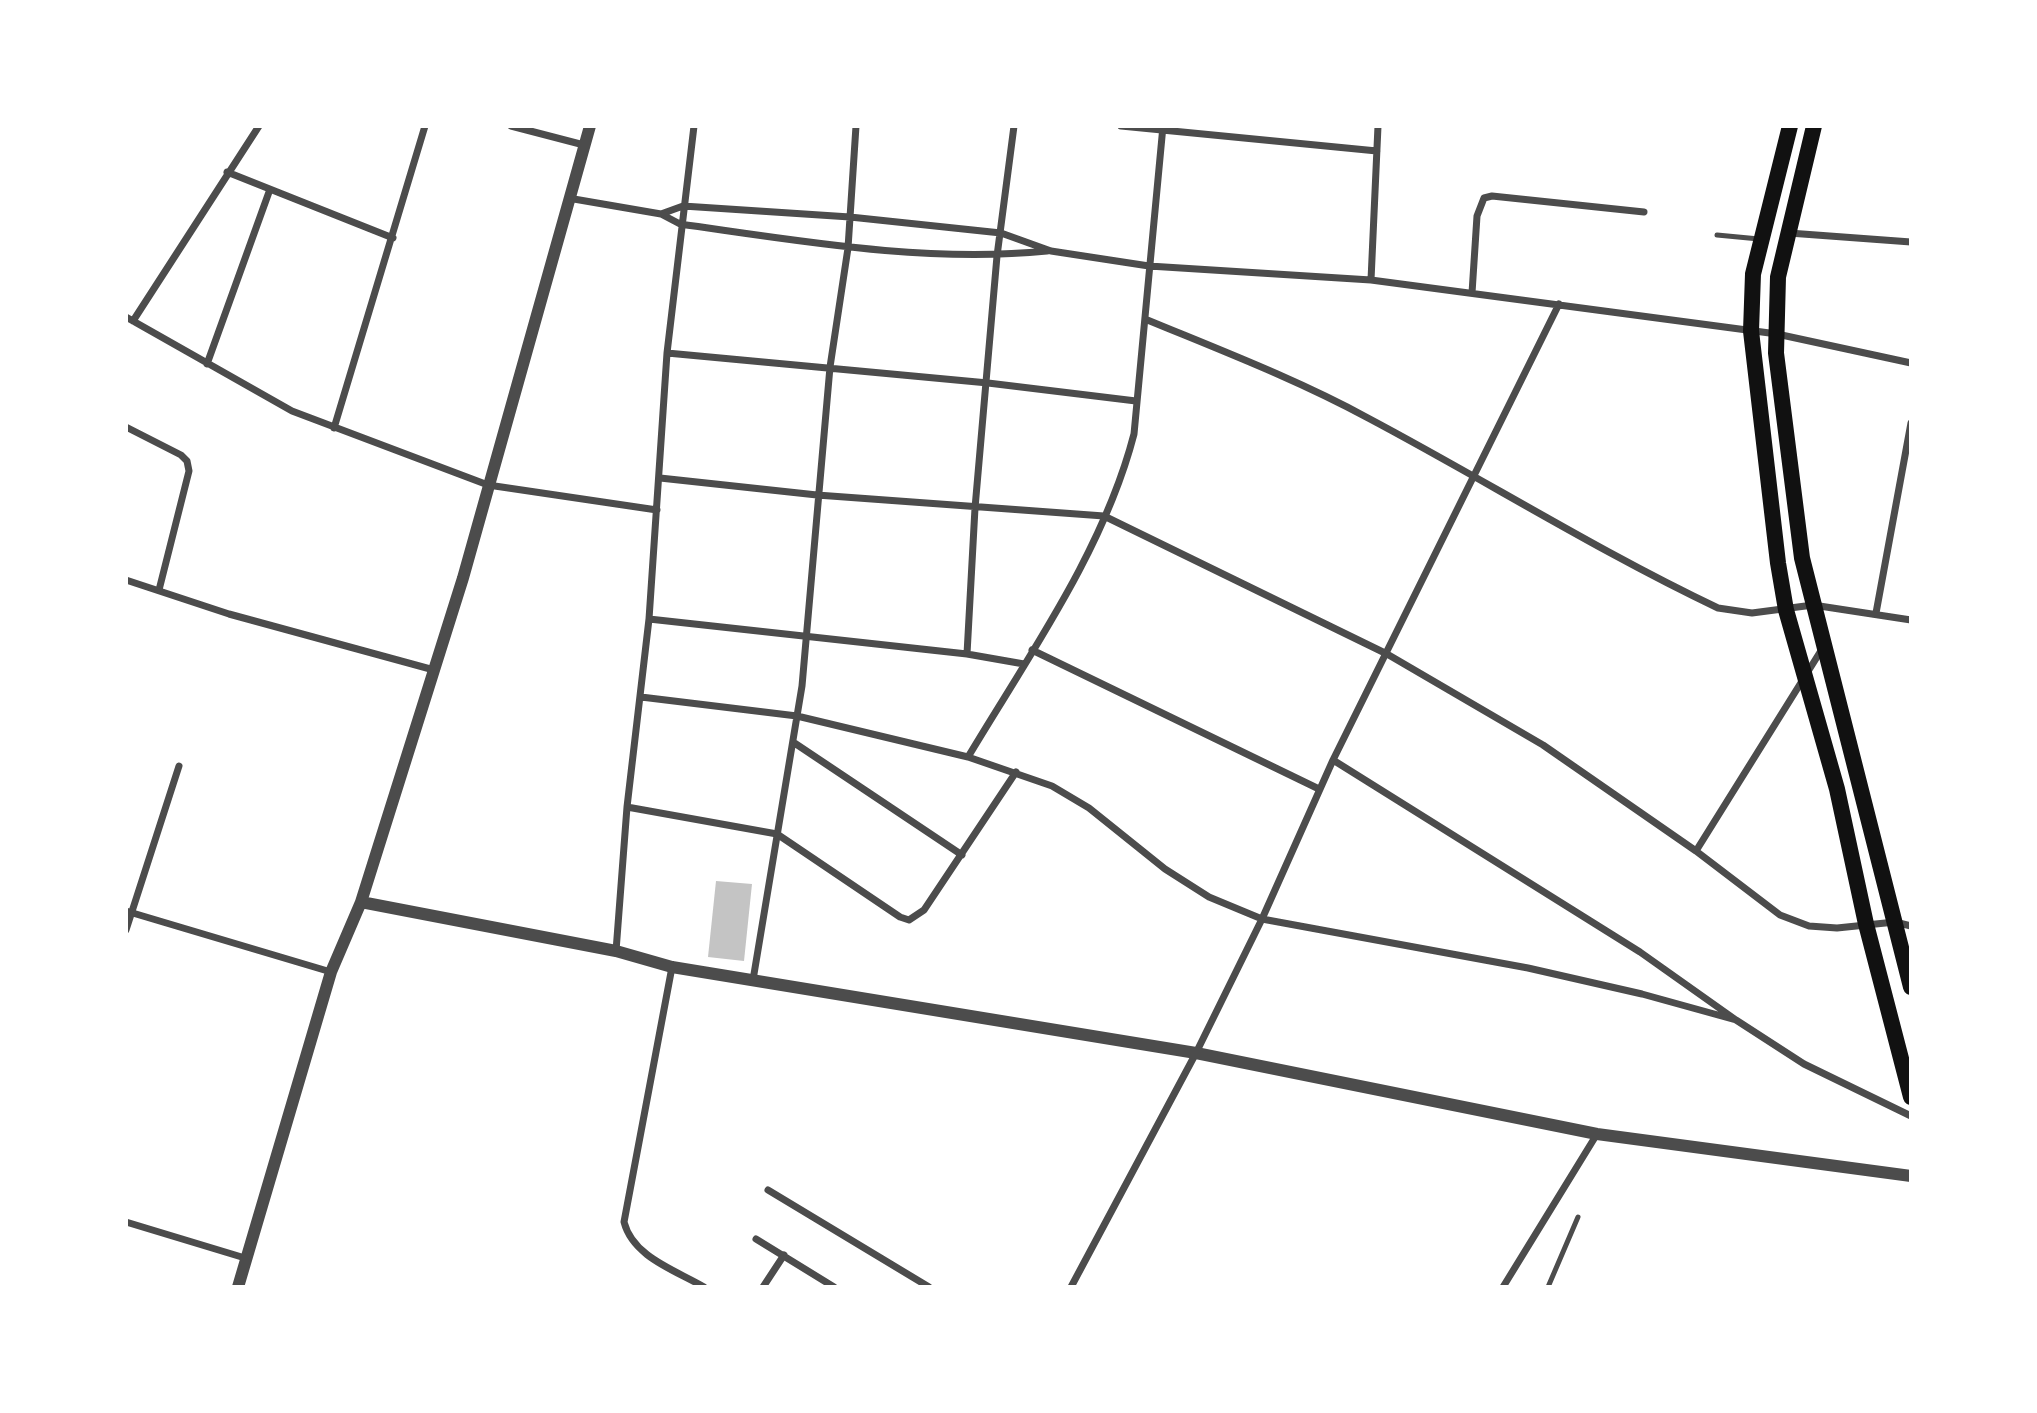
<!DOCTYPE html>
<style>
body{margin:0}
#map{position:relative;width:2037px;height:1413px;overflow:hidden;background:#fff;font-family:"Noto Sans",sans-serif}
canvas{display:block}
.frame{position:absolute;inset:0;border:128px solid #fff;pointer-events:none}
</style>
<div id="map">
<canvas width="2037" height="1413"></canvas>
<div class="frame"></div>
</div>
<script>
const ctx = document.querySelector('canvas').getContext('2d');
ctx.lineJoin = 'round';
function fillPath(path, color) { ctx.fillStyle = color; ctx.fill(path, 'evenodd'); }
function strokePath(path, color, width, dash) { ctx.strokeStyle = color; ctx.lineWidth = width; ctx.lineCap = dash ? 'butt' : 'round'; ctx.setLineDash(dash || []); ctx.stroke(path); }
fillPath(new Path2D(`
 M716,881L752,884L744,961L708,957Z`), '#c4c4c4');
strokePath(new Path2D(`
 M1717,235L1759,239
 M1548,1287L1578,1217`), '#4c4c4c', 5);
strokePath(new Path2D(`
 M511,126L584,145
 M1121,126L1377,151
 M227,172L393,238
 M568,198L661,214L680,224C801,241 925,263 1047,251
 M661,214L683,206L850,217L1001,233L1051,251L1149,266L1371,280L1777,334L1911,363
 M1789,233L1911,242
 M1371,280L1378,126
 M1472,293L1477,216L1484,198L1492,196L1644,212
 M126,317L292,411L488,485L657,510
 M1145,319C1220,350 1296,379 1368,418C1485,480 1598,551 1718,608L1752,613L1813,605L1911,620
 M133,321L259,126
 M667,353L988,383L1136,401
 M207,364L269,192
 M126,427L181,455L187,461L189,471L159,590
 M334,428L425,126
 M660,478L817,495L1104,516L1387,654L1543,745L1696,851L1780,915L1809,926L1837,928L1895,922L1911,926
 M126,580L229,614L434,670
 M1876,613L1911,423
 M649,619L967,654L1024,664
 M1032,650L1319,789
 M967,654L975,508L997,256L1014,126
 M641,697L797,716L968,757C1029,655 1104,550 1134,434L1163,126
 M793,742L962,855
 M968,757L1052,786L1089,808L1165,869L1209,897L1262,919L1528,968L1642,994L1736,1020
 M1333,760L1640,952L1736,1020L1804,1064L1911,1116
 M627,807L777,834L900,917L909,920L924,910L1016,772
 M1696,851L1822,649
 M126,911L331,972
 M126,930L179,766
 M616,951L627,807L649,619L667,353L694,126
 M672,967L624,1222C633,1257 675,1270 704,1287
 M753,980L802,686L830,367L848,248L856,126
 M768,1190L929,1287
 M126,1222L245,1258
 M756,1239L834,1287
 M763,1287L784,1255
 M1071,1287L1196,1053L1262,919L1333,760L1559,304
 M1503,1287L1597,1134`), '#4c4c4c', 7);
strokePath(new Path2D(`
 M361,902L616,951L672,967L1196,1053L1597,1134L1911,1176
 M238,1287L331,972L361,902L463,578L590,126`), '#4c4c4c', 12);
strokePath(new Path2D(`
 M1790,126L1753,274L1751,331L1778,563L1786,610L1837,789L1866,924L1911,1097
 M1814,126L1778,277L1776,353L1802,558L1911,987`), '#111', 16);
</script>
